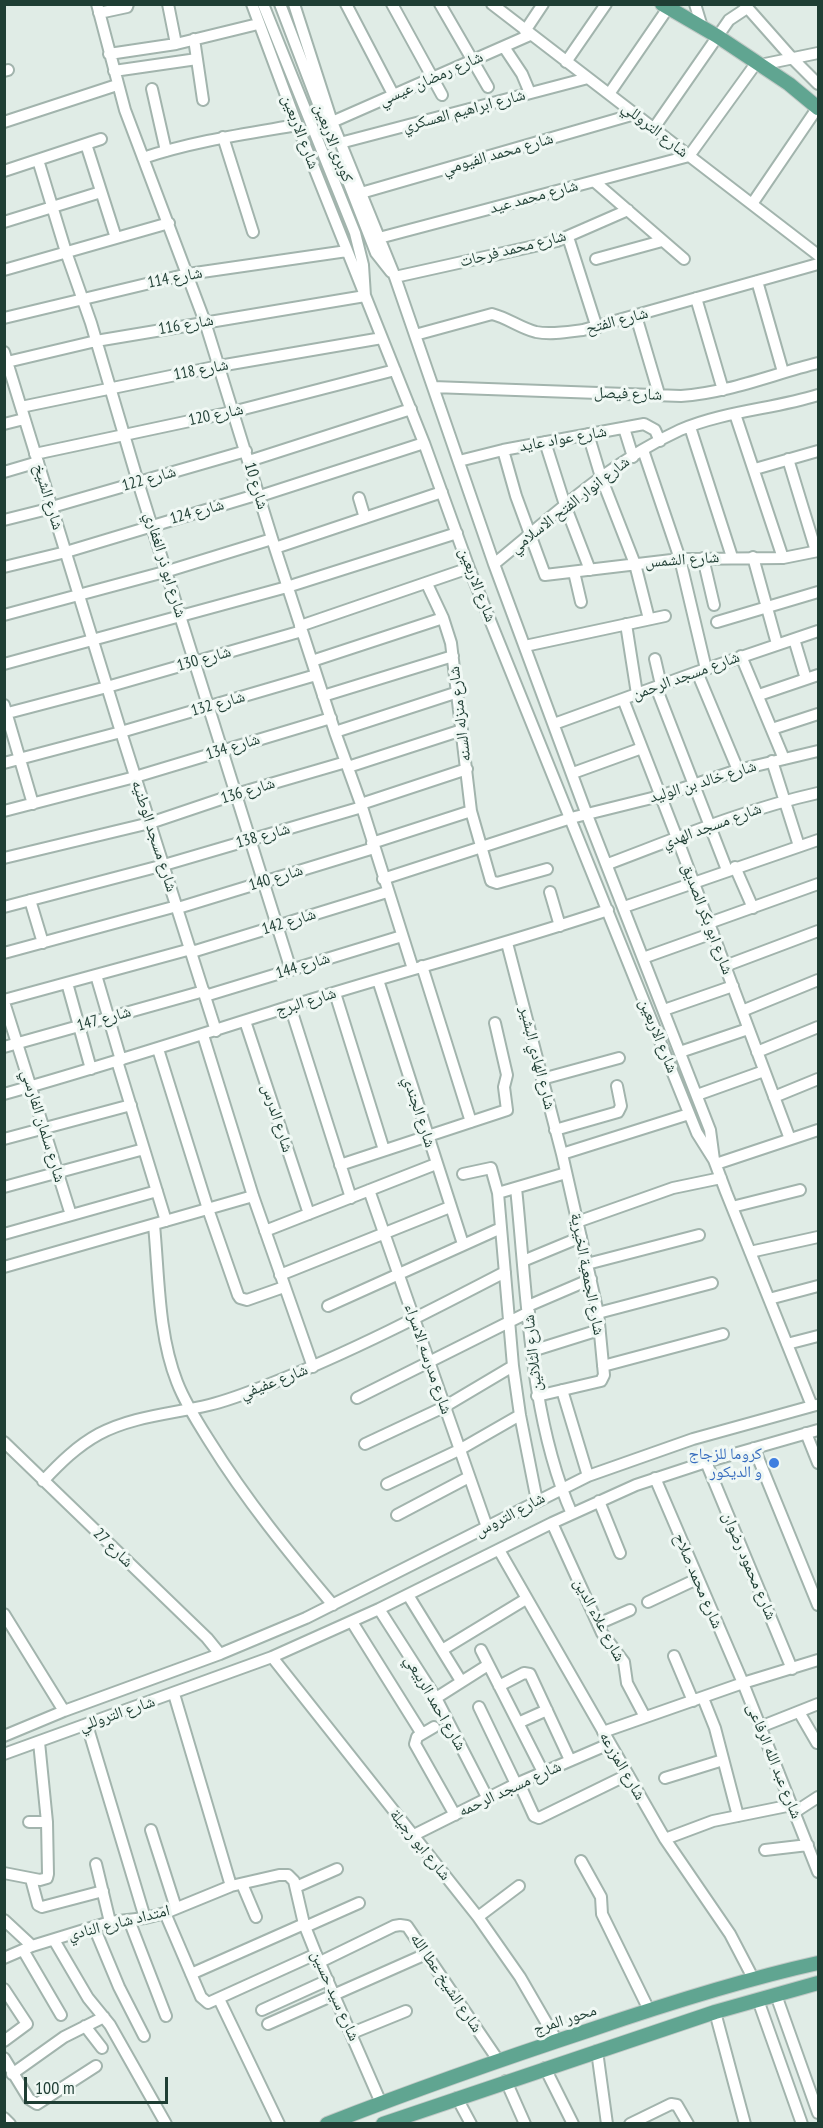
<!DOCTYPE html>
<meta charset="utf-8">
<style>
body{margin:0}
#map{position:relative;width:823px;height:2128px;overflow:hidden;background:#e0ece6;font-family:"PT Sans Narrow",sans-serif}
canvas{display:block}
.frame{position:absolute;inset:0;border:6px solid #1f3e34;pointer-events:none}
.scale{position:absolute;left:24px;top:2077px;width:144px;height:27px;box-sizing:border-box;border:3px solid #1f3e34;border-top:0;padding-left:8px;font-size:18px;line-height:21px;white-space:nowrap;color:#1f3e34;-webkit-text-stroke:4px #f0f8f4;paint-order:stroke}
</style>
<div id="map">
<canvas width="823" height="2128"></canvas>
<div class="frame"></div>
<div class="scale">100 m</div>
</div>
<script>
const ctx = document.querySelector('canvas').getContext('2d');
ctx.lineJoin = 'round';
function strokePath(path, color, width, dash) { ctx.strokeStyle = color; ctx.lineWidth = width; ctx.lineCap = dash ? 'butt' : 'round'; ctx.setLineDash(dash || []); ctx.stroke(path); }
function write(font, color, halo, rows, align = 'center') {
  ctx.font = font + ' "PT Sans Narrow","Noto Naskh Arabic",sans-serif'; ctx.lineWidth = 6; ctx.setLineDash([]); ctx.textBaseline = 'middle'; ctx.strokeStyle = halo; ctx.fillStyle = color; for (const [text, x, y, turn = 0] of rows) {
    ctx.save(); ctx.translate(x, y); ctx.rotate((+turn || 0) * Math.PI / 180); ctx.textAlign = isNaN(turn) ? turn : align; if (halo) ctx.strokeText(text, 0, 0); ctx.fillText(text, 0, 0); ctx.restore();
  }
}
const minor = new Path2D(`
 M97,4L125,110L205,322L275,548L335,732L361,804L413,969
 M168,4L176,44
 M252,4L297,125L424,443L469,568L697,1133L714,1160
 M280,4L322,114
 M294,4L332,122L395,277L494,564L587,815L710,1130L714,1160L726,1192L812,1406
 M346,4L394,96
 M392,4L442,95
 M440,4L488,87
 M492,4L818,255
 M695,4L702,27
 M745,5L791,57L818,84
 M99,13L127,7L128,4
 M525,31L543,4
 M194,39L203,100
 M504,47L522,74L530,93
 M109,54L176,44L258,24
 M566,62L606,4
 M760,65L818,53
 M4,71L8,70
 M114,71L197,59
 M152,89L166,151
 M609,94L668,8
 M4,122L117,85
 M332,122L530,35
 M654,128L729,20L747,8
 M223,137L253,232
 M340,143L588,78
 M86,144L116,238
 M143,158C194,141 245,134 297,125
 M38,160L66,252L91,323L138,482L291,970
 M4,171L101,139
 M346,176L376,253L391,272
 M595,182L684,259
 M361,193L635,114
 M752,204L818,107
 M4,222L101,192
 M568,237L597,328
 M379,238L689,156L757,62
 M596,259L662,241
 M4,270L169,223
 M395,277L557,241L628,210
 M757,281L783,372
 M696,298L723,390
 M636,316L659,394
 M4,318L188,274L347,251
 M415,335L492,314C508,318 520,328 536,332C551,335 567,332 583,330L818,264
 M4,352L121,732L216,1031
 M7,362L96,341L365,296L363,265L355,233L263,4
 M433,387L681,396C728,393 773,374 818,363
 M21,407L219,366L382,338
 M735,414L783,558
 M4,424L24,419
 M690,427L732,557
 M624,428L633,457
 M588,434L601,477L635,564L649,619
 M545,442L565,505L590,570
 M503,450L516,496L545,575L680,559L783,558L818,551
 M643,450L680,559L706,669
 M35,454L232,412L395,370
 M788,459L816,551
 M249,461L411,409
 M459,461L503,450L644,424L655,430L660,441
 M755,469L818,451
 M4,472L38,462
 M260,496L424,443
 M359,498L365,518
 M52,507L246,451
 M4,520L52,508
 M275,548L442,492
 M753,557L777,644
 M703,558L714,605
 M494,564C553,516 610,462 680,430C724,411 774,409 818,395
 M4,567L66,552L259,494
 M574,572L581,602
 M427,584L443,618L451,643L471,811L491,881L497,883L547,869
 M4,615L168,571L272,539
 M717,622L818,592
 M626,624L637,694
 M300,626L469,568
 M794,639L806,679
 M525,646L665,616
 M741,656L784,759
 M655,659L661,685
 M312,661L443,618
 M4,664L287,587L457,533
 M697,672L738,770
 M656,687L727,870
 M759,695L818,675
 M323,696L453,656
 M623,699L677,838L790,1139
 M4,705L33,804
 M4,714L107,687L302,631
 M554,724L697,672L818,631
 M772,729L818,714
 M335,732L458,692
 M772,761L799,846
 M4,763L121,732L316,675
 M348,767L462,730
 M573,773L642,748
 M361,804L467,769
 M4,811L135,777L331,718
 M372,843L471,811
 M4,858L150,823L236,794L346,762
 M608,864C677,838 746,809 818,793
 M735,867L753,908
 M383,879L571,818L660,796L738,770L818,751
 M550,892L560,926
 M30,900L43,943
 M4,907L164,865L362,807
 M624,907L818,840
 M178,908L374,848
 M709,923L818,884
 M507,943L562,1154L587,1264L598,1313L604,1375L601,1381L537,1396
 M192,952L387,892
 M4,953L177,906
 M643,958L713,933
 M422,966L471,1122
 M725,966L818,931
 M96,975L121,1060
 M378,980L463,1244
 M67,983L91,1069
 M335,993L384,1150
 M205,996L402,936
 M4,1000L191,949
 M4,1002L71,1215
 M290,1006L351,1198
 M664,1010L733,986
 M742,1011L818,980
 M245,1021L309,1214
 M203,1035L253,1196L313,1367
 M4,1047L204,991
 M158,1049L208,1209L238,1295L240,1298L247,1300L284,1287
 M680,1052L748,1029
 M757,1052L818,1027
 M117,1061L166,1221
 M542,1079L619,1058
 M4,1094C101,1067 196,1036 291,1006C396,973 503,945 608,910
 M697,1095L764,1071
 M774,1097L818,1079
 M555,1130L618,1112L621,1106L617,1086
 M4,1139L131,1105
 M562,1154L689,1114
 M716,1164L818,1130
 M340,1165L507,1110L504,1087L507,1075L495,1023
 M463,1174L491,1168L498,1193L566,1173
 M4,1187L144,1149
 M516,1188C527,1292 529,1417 572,1514
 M369,1190L487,1527
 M498,1193L513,1366L520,1415L537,1501
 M732,1207L800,1190
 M577,1222L673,1188L721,1178
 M154,1225C159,1276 158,1334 177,1382C185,1403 198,1423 210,1442C246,1500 289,1553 333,1605
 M265,1231L436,1164
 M4,1234L157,1191
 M750,1252L818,1237
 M523,1261L581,1237
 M587,1264L699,1235
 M4,1267L253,1196
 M280,1275L450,1207
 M769,1299L818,1286
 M328,1306L501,1228
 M528,1306L591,1279
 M598,1313L712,1283
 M787,1344L818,1336
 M532,1351L599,1330
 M603,1366L723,1334
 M562,1390L588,1476
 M357,1398L529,1312
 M806,1433L818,1463
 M4,1442L207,1638L220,1654
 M365,1444L444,1407L513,1366
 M754,1448L818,1605
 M706,1462L792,1669
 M655,1478L743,1683L818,1872
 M43,1481C60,1463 77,1446 99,1434C133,1416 172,1414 209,1405C230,1400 250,1392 270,1384C351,1352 428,1312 505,1272
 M387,1484L459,1450L520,1415
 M599,1501L620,1553
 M397,1515L469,1477
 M552,1523L602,1633L624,1662L627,1683L645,1717
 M499,1550L665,1839L730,1934L753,1978
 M408,1595L461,1681
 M648,1602L697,1579
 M379,1609L436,1698L488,1799
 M4,1614L64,1711
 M352,1622L422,1734
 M598,1624L630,1610
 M442,1650L526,1599
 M481,1650L543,1772
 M674,1656L693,1701
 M272,1657L478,1917L520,1977L557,2041
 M499,1686L524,1673L530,1674L570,1760
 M174,1694L231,1886
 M436,1698L488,1665
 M703,1698L715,1728L738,1816
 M479,1707L516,1784
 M799,1712L817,1743
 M518,1723L547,1710
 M87,1725L145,1918
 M434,1727L417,1737L415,1744L455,1815
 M760,1727L818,1704
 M603,1732L743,1683L818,1660
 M4,1736L64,1711L220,1654L306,1618L588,1476L693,1439L816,1405
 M4,1754L272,1657L379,1609L552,1523L636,1485L706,1462L818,1430
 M665,1778L723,1760
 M519,1783L534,1816L539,1818L627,1775
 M795,1812L818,1797
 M29,1822H47
 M151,1830L176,1908
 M412,1836L516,1784L609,1744
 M665,1839L713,1821L792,1805
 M765,1850L808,1845
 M581,1861L601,1897L602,1914L649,2010
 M96,1864L110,1922
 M4,1873L40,1880L47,1878L48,1874L47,1822L39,1742
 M31,1879L38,1905L42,1907L103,1891
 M242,1884L256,1917
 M296,1887L337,1869
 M165,1913L201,1997L208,2003L316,1954
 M478,1917L519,1886
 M4,1920L32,1946
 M129,1920L166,2016
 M94,1927L119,1987L144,2036
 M305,1927L359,1903
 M54,1940L88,1998L110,2025L166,2124
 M23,1950L61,2015
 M4,1958L32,1946L110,1922L145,1918L165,1913L231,1886L279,1875H288L294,1881L304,1924L316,1954L381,2103
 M320,1962L394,1926L400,1925L407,1926L498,2060
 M191,1974L304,1924
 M4,1989L27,2024L4,2041
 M776,1995L818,2113
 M219,1999L279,2124
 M758,2000L802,2124
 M262,2010L328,1980
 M715,2012L745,2124
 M268,2024L426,1954
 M85,2026L102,2048
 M352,2033L406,2011
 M597,2051L607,2124
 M4,2058L29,2099L37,2104L96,2066
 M545,2068L573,2124
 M12,2074L64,2037L104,2017
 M506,2081L525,2124
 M457,2098L471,2124
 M4,2118L10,2124
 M630,2124L671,2104L677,2105L688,2124`);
const major = new Path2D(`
 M662,4L717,36L789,84L818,108
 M327,2124C414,2090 502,2059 590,2030C666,2004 741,1980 818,1963
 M383,2124L715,2012L818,1983`);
strokePath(minor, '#a2b4ad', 14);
strokePath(major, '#c0c9c6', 16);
strokePath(minor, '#fff', 10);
strokePath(major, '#60a591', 14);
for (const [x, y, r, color] of [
 [774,1463,6,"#3f7fe0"]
]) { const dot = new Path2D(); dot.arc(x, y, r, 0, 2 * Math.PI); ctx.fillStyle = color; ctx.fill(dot); strokePath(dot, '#f0f8f4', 2); }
write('16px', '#1f3e34', '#f0f8f4', [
 ["شارع رمضان عيسي",431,79,-24],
 ["شارع ابراهيم العسكري",464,111,-15],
 ["شارع التروللي",655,130,38],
 ["شارع الاربعين",300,132,69],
 ["كوبرى الاربعين",333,143,69],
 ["شارع محمد الفيومي",498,154,-16],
 ["شارع محمد عيد",534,197,-15],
 ["شارع محمد فرحات",513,249,-14],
 ["شارع 114",175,278,-11],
 ["شارع الفتح",617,321,-15],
 ["شارع 116",186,325,-10],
 ["شارع 118",201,370,-11],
 ["شارع فيصل",628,394,2],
 ["شارع 120",216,415,-12],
 ["شارع عواد عايد",563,439,-10],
 ["شارع 122",149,479,-16],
 ["شارع 10",256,486,73],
 ["شارع الشيخ",48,497,73],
 ["شارع انوار الفتح الاسلامي",570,505,-38],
 ["شارع 124",197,512,-16],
 ["شارع الشمس",682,560,-4],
 ["شارع ابو ذر الغفاري",165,565,73],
 ["شارع الاربعين",477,585,69],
 ["شارع 130",204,659,-16],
 ["شارع مسجد الرحمن",686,676,-20],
 ["شارع 132",218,704,-16],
 ["شارع منزله السنه",460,714,-97],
 ["شارع 134",233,747,-17],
 ["شارع خالد بن الوليد",703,782,-17],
 ["شارع 136",248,791,-17],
 ["شارع مسجد الهدي",712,826,-20],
 ["شارع مسجد الوطنيه",154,836,72],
 ["شارع 138",263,836,-16],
 ["شارع 140",276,878,-17],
 ["شارع ابو بكر الصديق",707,919,69],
 ["شارع 142",289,922,-17],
 ["شارع 144",303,966,-17],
 ["شارع البرج",306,1002,-17],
 ["شارع 147",104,1019,-16],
 ["شارع الاربعين",658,1036,68],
 ["شارع الهادي البشير",537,1058,76],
 ["شارع الجندي",419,1112,72],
 ["شارع الدرس",277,1118,72],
 ["شارع سلمان الفارسي",43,1126,73],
 ["شارع الجمعية الخيرية",587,1274,79],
 ["شارع الثلاثين",533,1353,-96],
 ["شارع مدرسه الاسراء",428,1359,71],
 ["شارع عفيفي",274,1382,-21],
 ["شارع التروس",510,1515,-28],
 ["شارع 27",113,1548,44],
 ["شارع محمود رضوان",749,1566,67],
 ["شارع محمد صلاح",698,1581,67],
 ["شارع علاء الدين",599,1620,62],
 ["شارع احمد الربيعي",435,1703,60],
 ["شارع التروللي",117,1714,-19],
 ["شارع عبد الله الرفاعى",774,1761,68],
 ["شارع المزرعه",622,1766,60],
 ["شارع مسجد الرحمه",510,1789,-25],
 ["شارع ابو رجيلة",420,1845,51],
 ["امتداد شارع النادي",119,1923,-14],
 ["شارع الشيخ عطا الله",446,1983,56],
 ["شارع سيد حسين",335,1996,66],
 ["محور المرج",565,2020,-18]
]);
write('16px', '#366cbe', '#f0f8f4', [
 ["كروما للزجاج",762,1454],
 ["و الديكور",762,1472]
], 'right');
</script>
